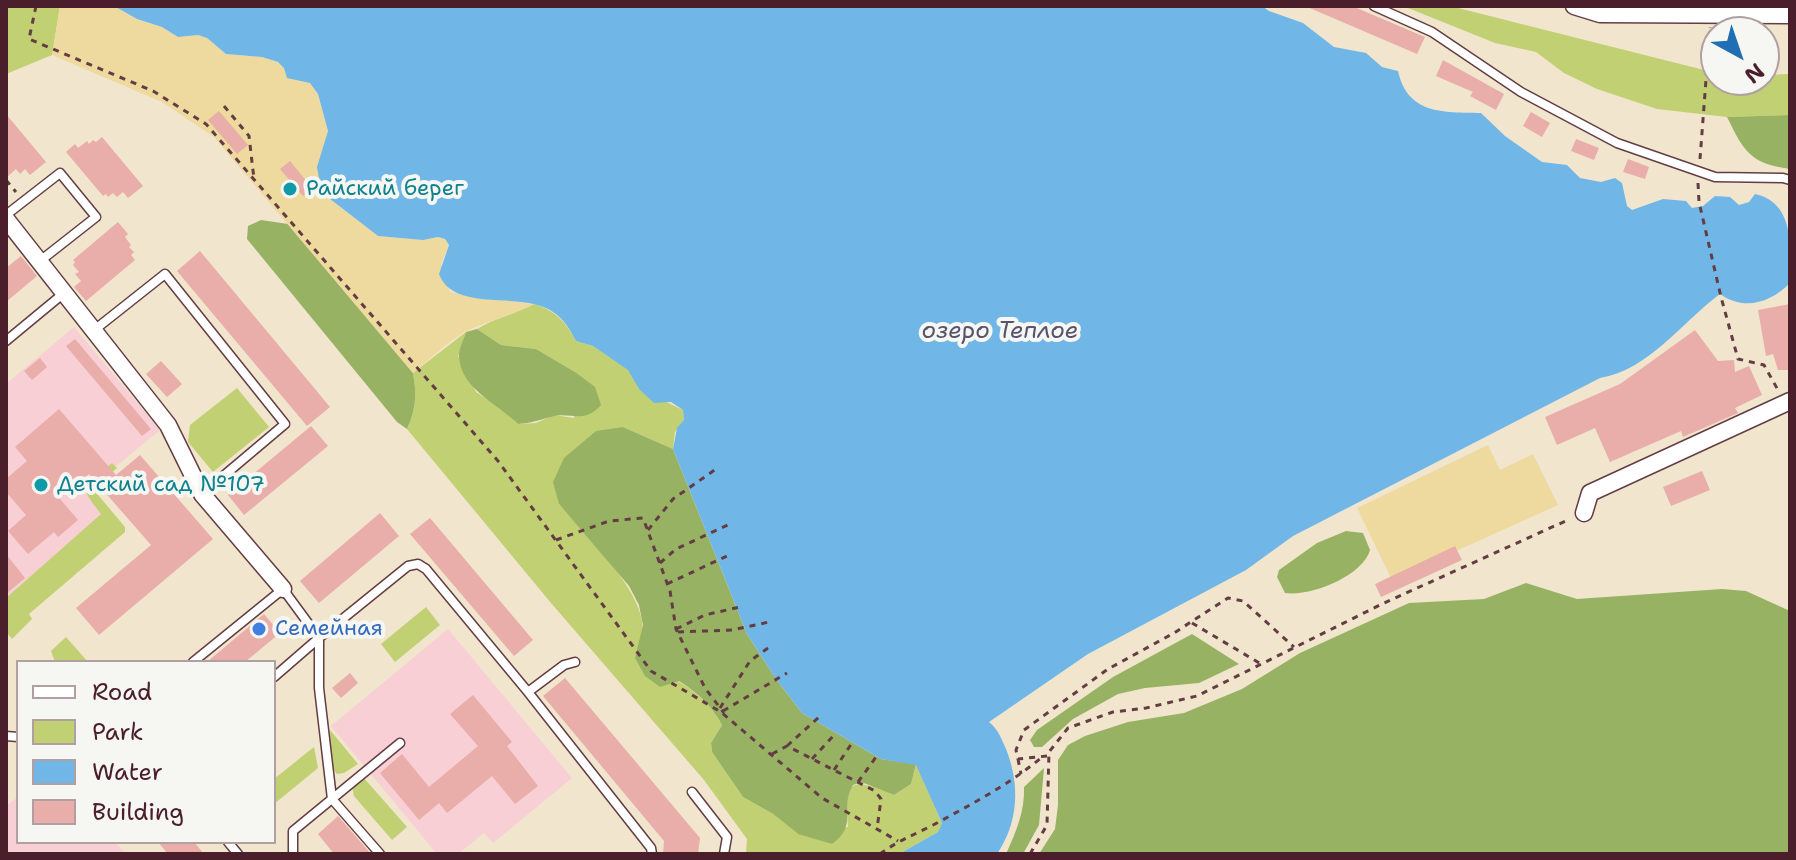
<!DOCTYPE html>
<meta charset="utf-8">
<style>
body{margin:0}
#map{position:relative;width:1796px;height:860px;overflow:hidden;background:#f1e5cd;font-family:"Shantell Sans",sans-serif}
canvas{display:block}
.frame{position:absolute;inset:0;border:8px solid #4a1f2b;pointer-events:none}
.legend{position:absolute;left:16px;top:660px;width:260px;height:184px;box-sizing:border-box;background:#f6f6f2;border:2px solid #b1a0a2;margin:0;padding:10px 14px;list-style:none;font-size:24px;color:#4a1f2b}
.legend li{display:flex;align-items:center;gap:16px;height:40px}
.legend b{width:40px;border:2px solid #b1a0a2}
.north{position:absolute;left:1700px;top:16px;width:80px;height:80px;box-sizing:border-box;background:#f6f6f2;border:2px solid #b1a0a2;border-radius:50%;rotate:140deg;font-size:22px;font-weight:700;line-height:32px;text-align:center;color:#4a1f2b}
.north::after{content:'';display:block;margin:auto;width:28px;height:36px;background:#1f6fb2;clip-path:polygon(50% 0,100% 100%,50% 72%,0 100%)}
</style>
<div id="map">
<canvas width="1796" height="860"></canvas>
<div class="frame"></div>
<ul class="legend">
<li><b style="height:10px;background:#fff"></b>Road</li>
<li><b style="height:22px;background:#c1d072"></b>Park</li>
<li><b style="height:22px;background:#70b7e7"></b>Water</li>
<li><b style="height:22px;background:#e9adaa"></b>Building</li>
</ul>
<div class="north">N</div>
</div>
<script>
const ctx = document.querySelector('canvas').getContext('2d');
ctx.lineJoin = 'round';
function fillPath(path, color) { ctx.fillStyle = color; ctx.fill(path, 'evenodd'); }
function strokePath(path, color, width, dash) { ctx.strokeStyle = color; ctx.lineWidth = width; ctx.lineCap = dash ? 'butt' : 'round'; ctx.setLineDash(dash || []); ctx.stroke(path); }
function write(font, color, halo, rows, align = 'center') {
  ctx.font = font + ' "Shantell Sans",sans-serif'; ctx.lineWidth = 8; ctx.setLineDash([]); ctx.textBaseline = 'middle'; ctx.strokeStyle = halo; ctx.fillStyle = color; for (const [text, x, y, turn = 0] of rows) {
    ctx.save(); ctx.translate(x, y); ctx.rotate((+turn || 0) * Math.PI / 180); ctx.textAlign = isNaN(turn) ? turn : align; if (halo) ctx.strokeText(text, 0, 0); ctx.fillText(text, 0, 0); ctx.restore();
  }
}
fillPath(new Path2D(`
 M74,327L160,430L85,492L102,514L6,598V384Z
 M448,629L572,778L493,843L484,833L458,854H437L331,726Z
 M18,797V842H115L126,854H6V806Z`), '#f7cfd5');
fillPath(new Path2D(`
 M6,6H60L52,55L6,74Z
 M1403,6H1450L1716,73V80H1764V75L1790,74V115L1727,117L1657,109L1597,89L1564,73L1536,52L1495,43Z
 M534,304C556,311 565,321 576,341L593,346L629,370L639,389L683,410L684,421L675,432L673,449L623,427L559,504C583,532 637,585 642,621C644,633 639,646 635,658C670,676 703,690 722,725L711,743L712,752L743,797L773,814L798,834L848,827C845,778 850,777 894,795L911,784L916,764L942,823L938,832L899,854H746L747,839L704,780L551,603L407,429C416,409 417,395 413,373L466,332L458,356L476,392L505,411L518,424L536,423L554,415L574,418L575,372L536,349L501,345L477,329C495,318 515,314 534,304Z
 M237,388L269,427L213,472L188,442L190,425Z
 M112,463L117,468L93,489L125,527V532L29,614L32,619L12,639L6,632V598L101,514C77,483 82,488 112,463Z
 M426,607L440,625L395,662L381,644Z
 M66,637L88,662H55L51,651Z
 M330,730L358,764L344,773L337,774L330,765Z
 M314,747L318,768L274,804V779Z
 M363,777L407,827L392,840L354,796L352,786Z`), '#c1d072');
fillPath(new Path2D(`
 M1790,115V169C1749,163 1744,151 1727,117Z
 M261,220L288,224L413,373C417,395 416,409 407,429L397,422L247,239L248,226Z
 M477,329L501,345L536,349L575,372L595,387L601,405C583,425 571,411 551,417C539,420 531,423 518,424C498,404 461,389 459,357C458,350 464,339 466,332Z
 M623,427L673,449L747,634L776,679L802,713L881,759L916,764L911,784L894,795L861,782L853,785C839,808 859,825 832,844L798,834L773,814L743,797L712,752L711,743L722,725C711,705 698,693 679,681L660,687L645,676L635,658L643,625L639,605L629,586L559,504L553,482L564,458L596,431Z
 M1346,531L1363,533L1370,550C1363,576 1310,597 1285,593L1277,577L1279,570L1317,543Z
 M1526,583L1577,599L1722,589L1746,591L1790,611V854H1039L1055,829L1058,805V760L1068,745L1085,736L1128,722L1184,713L1242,689L1300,653L1409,603L1484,599Z
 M1192,634L1239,664L1199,683L1145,688L1118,694L1073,719L1042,747H1034L1030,740L1037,730L1113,677Z
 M1044,768L1039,825L1023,854H1006C1016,832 1025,811 1024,787Z`), '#98b264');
fillPath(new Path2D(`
 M60,6H114L137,19L162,27L178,37L198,35L207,38L226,54L262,57L278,62L295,79L310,83L318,94L328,131L320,184L325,195L378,236L423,240L438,237L445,239L449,245L441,264L450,292L475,297L534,304C511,316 486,321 463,333C445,344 429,360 413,373L214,137L162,102L52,55Z
 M1488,445L1500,470L1533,454L1558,505L1392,580L1357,508Z`), '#eeda9e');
fillPath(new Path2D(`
 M114,6H1262L1269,11L1303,23L1334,47L1366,53L1382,67L1398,71C1408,115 1443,112 1481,113L1505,136L1542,162L1567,165L1580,178L1601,182L1615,178L1622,183L1627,206L1632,210L1663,199L1686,201L1692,208L1703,206L1715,196L1730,197L1739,205L1749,202L1755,194C1796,203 1790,249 1790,283C1770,303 1744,311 1720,294C1682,322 1649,370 1600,378L1293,536L1246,570L1088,654L989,722C998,729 1001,738 1006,749C1020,784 1019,822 997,854H899L938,832L942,823L916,765L881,759L802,713L776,679L747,634L673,449L677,428L684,420L683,410L671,402L654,403L639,389L628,370L593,346L576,341C570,330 564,319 553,312C523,290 454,314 439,274L449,245L445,239L438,237L423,240L378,236L325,195L320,184L317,167L328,131L318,94L310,83L287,78L284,68L278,62L262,57L226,54L207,38L198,35L178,37L162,27L137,19Z`), '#70b7e7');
fillPath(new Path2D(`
 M1305,6H1352L1425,37L1417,54Z
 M1443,60L1504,94L1496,110L1470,96L1473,92L1436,76Z
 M219,111L248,145L237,154L208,120Z
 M1531,112L1550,123L1542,137L1523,126Z
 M6,114L46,162L30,175L25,169L20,174L16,169L6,178Z
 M102,137L143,186L128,198L123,192L117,197L113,193L108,197L106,194L103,196L66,152L75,144L78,148L87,141L89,144L93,140L96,142Z
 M1576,139L1599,148L1594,160L1571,151Z
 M1628,159L1649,167L1645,179L1623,172Z
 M290,161L312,188L303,196L280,169Z
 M118,222L128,234L125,237L131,245L129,247L134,252L131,255L135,260L86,301L74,287L81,281L75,274L79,272L73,265L75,262L73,260Z
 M200,251L330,407L307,426L177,271Z
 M21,256L37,276L6,302V268Z
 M1790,304V370H1778L1773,354L1766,356L1758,310Z
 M1695,330L1718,361L1734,360L1735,372L1749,366L1762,395L1735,408L1738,413L1683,437L1681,431L1610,462L1595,428L1557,445L1545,417L1620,384Z
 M75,339L151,429L142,436L66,346Z
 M40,358L47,367L32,380L24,371Z
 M161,361L182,384L167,397L146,374Z
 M59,409L116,475L140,455L213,539L99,635L76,608L151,545L89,474L60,499L78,520L58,537L54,532L28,554L8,531L26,515L6,492V479L27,461L15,447Z
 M311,426L328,446L244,515L228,495Z
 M1702,471L1710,490L1671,506L1663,487Z
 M380,513L399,536L319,603L300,581Z
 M430,518L533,640L514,656L410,534Z
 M1455,546L1462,560L1381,597L1375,584Z
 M6,554L25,578L6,594Z
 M264,614L280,633L245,662H207Z
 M350,673L358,683L341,698L332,688Z
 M565,678L700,838L698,854H663L664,841L543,696Z
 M473,695L512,742L507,746L538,786L515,804L492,776L447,813L439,803L419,820L380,773L402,754L429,787L478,746L450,714Z
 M338,816L371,854H334L318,834Z
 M158,842H194L204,854H168Z`), '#e9adaa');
const lane = new Path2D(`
 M1374,6L1432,32L1521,92L1617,143L1715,177L1783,178L1790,180
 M6,215L60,173L96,217L40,261
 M93,331L165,274L285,424L202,494
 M6,341L64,293
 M193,662L283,589L319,638L274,677
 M575,662L564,665L528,692L651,848L652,854
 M6,736L18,737
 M692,792L727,837L724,854
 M228,842L238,854
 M293,854V831L400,743
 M380,854L332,799L319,688V638L408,566L418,564L426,569L528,692`);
const street = new Path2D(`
 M1574,6L1600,14L1790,15
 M6,219L168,425L202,494L283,589
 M1584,513L1590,493L1790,401`);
strokePath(lane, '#633d43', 11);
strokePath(street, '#633d43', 19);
strokePath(new Path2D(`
 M36,6L29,39L153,91L206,124L498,461L651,671L721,712L822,798L898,841
 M224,106L249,136L254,179
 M1700,159L1710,27
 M6,180L16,192
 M1698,183L1699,202L1721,297L1738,359L1764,365L1778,390
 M648,530L673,499L719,467
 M556,540L609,521L643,518L670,591L676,629L705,688L724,713
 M660,563L676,549L732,523
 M667,584L729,555
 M1192,623L1261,664
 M676,629L705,615L740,607
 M678,632L732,630L769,622
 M720,708L750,661L772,645
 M723,711L787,673
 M787,746L819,717
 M772,754L787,746L875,791L881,799L877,829
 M1047,756L1018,759L1016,750L1024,730L1108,669L1174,633L1228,598L1243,601L1294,647
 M812,759L835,734
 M1018,759L1021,774
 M834,770L852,743
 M858,782L876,757
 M880,854C897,841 916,834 935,824C972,804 1010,784 1042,757
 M1030,854L1047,825L1049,752L1068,728L1113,712L1146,708L1197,696L1384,603L1570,519`), '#633d43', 3, [6, 6]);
strokePath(lane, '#fff', 8);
strokePath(street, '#fff', 16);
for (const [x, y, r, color] of [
 [290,189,8,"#0f9aa8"],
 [41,485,8,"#0f9aa8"],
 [259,629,8,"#3f7fe0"]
]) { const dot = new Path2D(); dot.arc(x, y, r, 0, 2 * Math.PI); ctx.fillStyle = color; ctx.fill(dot); strokePath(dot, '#f6f6f2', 3); }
write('22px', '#0d838f', '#f6f6f2', [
 ["Райский берег",306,189],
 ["Детский сад №107",57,485]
], 'left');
write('22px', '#366cbe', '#f6f6f2', [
 ["Семейная",275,629]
], 'left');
write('italic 24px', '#57546d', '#f6f6f2', [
 ["озеро Теплое",1000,332]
]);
</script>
